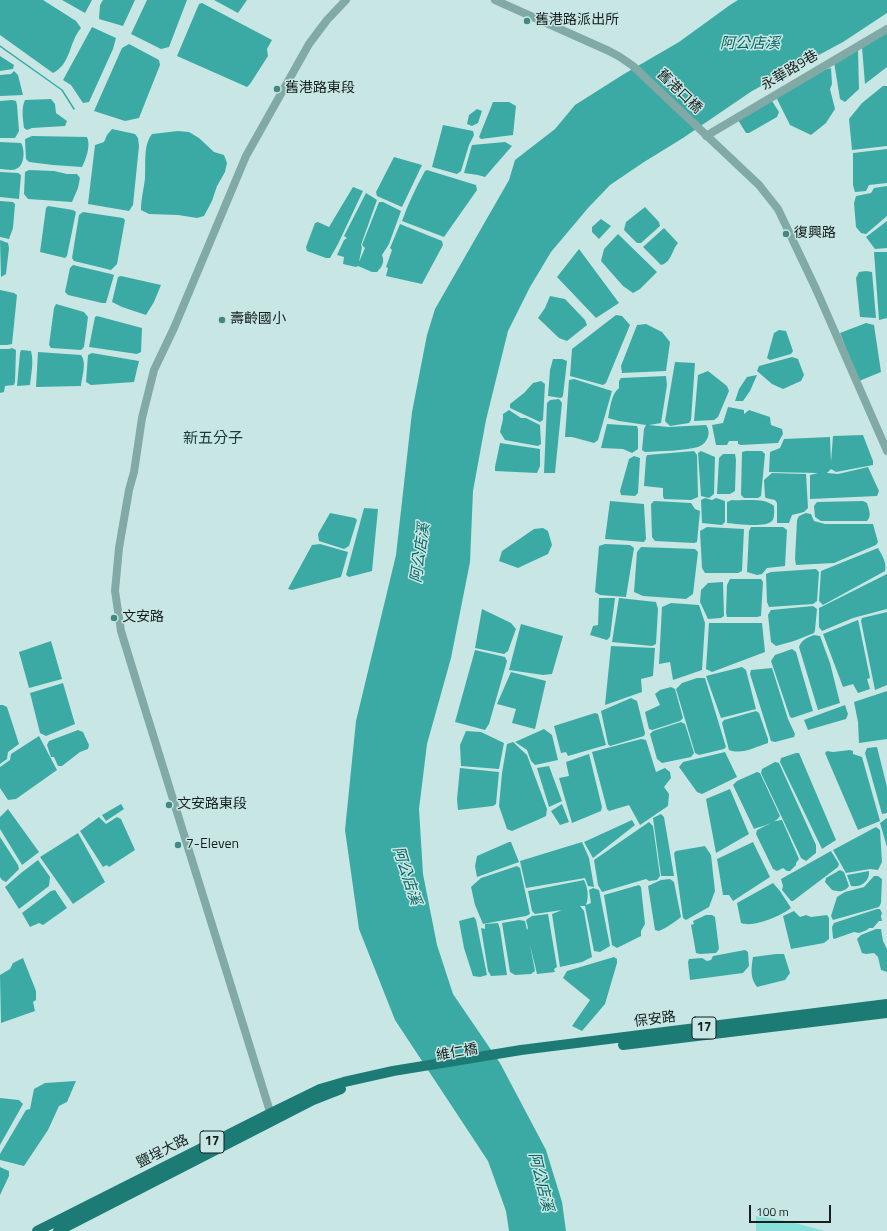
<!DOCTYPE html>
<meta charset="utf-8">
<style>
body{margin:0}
#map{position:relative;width:887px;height:1231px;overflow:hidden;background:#c8e7e4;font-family:"Titillium Web",sans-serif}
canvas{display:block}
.scale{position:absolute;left:749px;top:1205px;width:82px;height:18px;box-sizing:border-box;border:2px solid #141f1e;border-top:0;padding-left:5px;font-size:12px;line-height:14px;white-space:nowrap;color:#141f1e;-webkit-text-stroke:3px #c8e7e4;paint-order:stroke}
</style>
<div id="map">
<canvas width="887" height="1231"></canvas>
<div class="scale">100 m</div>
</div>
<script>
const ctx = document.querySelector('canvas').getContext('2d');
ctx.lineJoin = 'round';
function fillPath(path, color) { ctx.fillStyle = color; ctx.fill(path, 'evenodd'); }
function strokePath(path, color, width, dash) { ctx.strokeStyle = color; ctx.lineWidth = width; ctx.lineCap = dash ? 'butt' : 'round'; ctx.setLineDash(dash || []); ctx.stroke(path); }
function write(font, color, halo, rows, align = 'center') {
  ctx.font = font + ' "Titillium Web","Noto Sans TC",sans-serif'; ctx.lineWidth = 3; ctx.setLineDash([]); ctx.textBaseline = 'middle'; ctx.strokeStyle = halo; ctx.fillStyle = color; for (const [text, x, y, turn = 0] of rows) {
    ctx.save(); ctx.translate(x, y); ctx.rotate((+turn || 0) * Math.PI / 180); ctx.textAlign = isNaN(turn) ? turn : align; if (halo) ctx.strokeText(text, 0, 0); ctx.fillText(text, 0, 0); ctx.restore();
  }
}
fillPath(new Path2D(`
 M756,1216L791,1222L825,1231H756Z`), '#89dfd9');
fillPath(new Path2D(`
 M0,0H43L76,21L81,28C69,42 71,64 53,73L0,35Z
 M62,0H92L85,13Z
 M103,0H135L123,26L99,19L100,5Z
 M147,0H187L169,47L161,49L131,34Z
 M214,0H247L238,13Z
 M738,0H887V13L843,42L752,91L683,138L644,162L610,185L588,208L551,252L530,287L508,331L486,420L473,491L470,562L451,658L427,744L419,809L423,874L437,945L453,994L500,1063L546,1150L562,1202L566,1231H509L506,1211L488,1161L395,1020L359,929L345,830L356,721L396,555L412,412L427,335L435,309L509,180L515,160L555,129L575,105L624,74L679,42L730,5Z
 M202,3L272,40L267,49L268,56L250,84L247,87L177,56L199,4Z
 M92,27L116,38L113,49L89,102L83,103L71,85L63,80Z
 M887,32V67L865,84L862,47Z
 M129,44L159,60L160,65L139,118L125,121L94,111L122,48Z
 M858,50L859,89L845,102L840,99L834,62Z
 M0,56L14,65L13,69L0,71Z
 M831,68L832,84L830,89L835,109L826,123L811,135L790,125L776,97L821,71Z
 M14,71L18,75L23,95L0,96V75L11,74Z
 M883,86H887V146L852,150L849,119L862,103Z
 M51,99L55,104L56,113L67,121L65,126L32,128L27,130L24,128C23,119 21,108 25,100Z
 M12,100L16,101L17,105L19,131L15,138H0V101Z
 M772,101L779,112L777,117L749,133H746L738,120Z
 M493,102H509L516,106L513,135L481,139L479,137Z
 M477,109L482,111L478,123L472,126L467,124L469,115Z
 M443,125L473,131L474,135L469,145L461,171L457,174L432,167Z
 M112,129L135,134L138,138L139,146L133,205L129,211L88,204L95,145L104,142L107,135Z
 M178,131L189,132L199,138L214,152L224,155L227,163L225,172L217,186L212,201L204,216L197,218L178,215L149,214L141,210C141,199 144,188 145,178C146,164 143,145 152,134Z
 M32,136L87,137C91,146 86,159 82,167L53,165L29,162L26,159L25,139Z
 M0,142L21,143C25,149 25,166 16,169C12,171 5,169 0,169Z
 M505,142L512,146L485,177L478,175L464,173L472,145Z
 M887,149V183L869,185L866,191L855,192L853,185V153Z
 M394,157L422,165L402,207L377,196L376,192Z
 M29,170L54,171L67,174H77L80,178L78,188L72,202L28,199L24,194L25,172Z
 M427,170L476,185L477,190L444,237L402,221C408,204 416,187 425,171Z
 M0,172L18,173L21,175L19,199L0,197Z
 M887,186V216L866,234L861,233L856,227L854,203L856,196L871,193L874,188Z
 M353,187L363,191L338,244L330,258H326L307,251L306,247L315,223L318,222L329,227Z
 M366,193L377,200L361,245L362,247L359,262L365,248L362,245L379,202H383L401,211L389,244L382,255C385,262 382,267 377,272H372L358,266L356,267L343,264L344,257L337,255L344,240L347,238L344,236Z
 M0,201L13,202L15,204L13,228L9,239L0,237Z
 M48,206L73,210L76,212L67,256L65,258L40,252L46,208Z
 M645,207L659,222L660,226L641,243H637L624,230L626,222Z
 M83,212L123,218L125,220L117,264L111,270L74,261L72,258L79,215Z
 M601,219L611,226L599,239L592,232V227Z
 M887,221V248L875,249L866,237Z
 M400,224L442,241L443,245L422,284L386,276L388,268L386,267L392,250L390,248Z
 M664,228L678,243C672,250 671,263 661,265L643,247Z
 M618,234L657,272L640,289L633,293L623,286L601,261L604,249Z
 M0,240L8,243L9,248L6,274L1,277Z
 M579,249L619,303L596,318L557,277Z
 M874,252H887V318L879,320Z
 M73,265L111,274L114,275L106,303H102L68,295L65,292L70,268Z
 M866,271L872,272L876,318L860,317L856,278L859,272Z
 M121,276L161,285L154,302L146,315L122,307L112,302L118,277Z
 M0,290L14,293L17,295L12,344L7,345H0Z
 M550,296L565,299L585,320L587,325L567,341L559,338L538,318L545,308Z
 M56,304L84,312L88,317L84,347L81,350L51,348L49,345L54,308Z
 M616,315L622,316L630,325L606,383L603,385L570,376L572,349Z
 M97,316L142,328L141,352L137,354L89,347L95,317Z
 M866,323L874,325L881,372L859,381L840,333Z
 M646,324L662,332L670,342L666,371L622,373L621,366L637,325Z
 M779,330L786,331L793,351L791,354L770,360L767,358L774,333Z
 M12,348L16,350L15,382L14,385L5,386L4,392L0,393V349H9Z
 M21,350L31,351C34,362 31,374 30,385L17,386L20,353Z
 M38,352L81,355C87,362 82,377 81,386L36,387Z
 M92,353L139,361L134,382L91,385L86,382L88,355Z
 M792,357L798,359L804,375L801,381L783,389L772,384L757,371L759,366Z
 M553,359H562L567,361L563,396L561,398L548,396L550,370Z
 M675,362L695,363L691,420L689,423L670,426L665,421Z
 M708,371L727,386L729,391L718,417L714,420L694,421L698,375Z
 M757,375L750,391L743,401H735L739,389L747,377Z
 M666,376L667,385L661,423L649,425L668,427L706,425C712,433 707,444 698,447C684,451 660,451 645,452L642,450L644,429L646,425L619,421L608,418C610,409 611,394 619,388V381L621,378Z
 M574,379L612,391L598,440L594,443L572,437H565L569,380Z
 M541,381L545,384L543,420L540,422L510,408V404L524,393L533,383Z
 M559,399L562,403L555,473H544L547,403L550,400Z
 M728,407L744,410V414L749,410L770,417L771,425L782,429L783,434L778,443L741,445L738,444V441H729L727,445H716L712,425L723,423Z
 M509,410L521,418H526L540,425L541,444L538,446L505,440L500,432L503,419V414Z
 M607,424L637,426L638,429V449L632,453L623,449L601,448Z
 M863,435L873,461V465L836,472L831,469L827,473L838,474L868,467L879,491L877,496L810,499V475L818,473L769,472L770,452L780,448L784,439L830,437L831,462L833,436Z
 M500,443L540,449V466L537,473L495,471V467Z
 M694,451L697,455L698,497L691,500L664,499L663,496V488L644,486L646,458L647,455Z
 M701,451L715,457L714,494L709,498L701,496L698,453Z
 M746,451H762L765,454L761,496L758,498H744L741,495L742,452Z
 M723,454H735L736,460L735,491L730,494H717L719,458Z
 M634,456L640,458L638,493L635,496L621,495L620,491L629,459Z
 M772,473L806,474L808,508L804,512L792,515L789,523H777V503L775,500L766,498L765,497L764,480Z
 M705,498L712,500L716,498L725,501V522L722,525L702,523L701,500Z
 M732,500C744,501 764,497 774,506C774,510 775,518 772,521C765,528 737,524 727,523V502Z
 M610,501L644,504L646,539L644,542L605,539Z
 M654,501L691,503L695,509L700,511L697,542L694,543L655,541L652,537L651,504Z
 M863,501L867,503C869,510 872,516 867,521H821L815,517L814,506L817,502Z
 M364,508L378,509L372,571L349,577L346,575Z
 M330,513L355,518L357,520L349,546L344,549L319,541L318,534Z
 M806,513L811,514L814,521L825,524H873L878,542L876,545L834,563L796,565L795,559L797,520L799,516Z
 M707,527L744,529L742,571L738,573H705L702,568L700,531Z
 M751,527H783L787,530L785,566L767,568L762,574L757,575L747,572L749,531Z
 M543,528L548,531L552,545L548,554L518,568L499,561L502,551L534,529Z
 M320,544L348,552L341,577L292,590L288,589L312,545Z
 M605,544L630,545L634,548L626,597L600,595L595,592L599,546Z
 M641,547L695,549L698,552L693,594L686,599L643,596L634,592L637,552Z
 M878,548C882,555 887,563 885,571L823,605L819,601L821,571Z
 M816,569L819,572L817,601L813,604L769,607L767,602L766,574L771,572Z
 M887,574V609L853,618L822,631L819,627V608Z
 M730,579H761L763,582L761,616L757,617H727L726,613L727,585Z
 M723,582L724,616L721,618L708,619L700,602L701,590L708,583Z
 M599,598H615L610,637L607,640L590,635L593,626L598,625Z
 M619,598L656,602L658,609L656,644L652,646L612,642Z
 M671,603L699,605L705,623L702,670L673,680L670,662L659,664L662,607Z
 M813,606L817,609L815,630L814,633L794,641L776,646L771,642L768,615L771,610Z
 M482,609L511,623L516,629L508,651L504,654L475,648Z
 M887,612V685L875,690L861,621L862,618Z
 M858,620L859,624L870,678L867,679L870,689L858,693L853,684L843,687L823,634Z
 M709,623H762L765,652L712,672L706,669Z
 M521,624L563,636L552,674L543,675L509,670Z
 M814,635L820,636L830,663L840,703L818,710L799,647C802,639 807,638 814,635Z
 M51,641L62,679L29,688L19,652Z
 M611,646L655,648L653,676L641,679L642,692L605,705Z
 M792,649L796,652L813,711L792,718L790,717L771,661L775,655Z
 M475,650L505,657L507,661L489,724L485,730L455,722Z
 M742,667L746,670L756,709L721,718L706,676Z
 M772,668L788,719L795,734L794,737L775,742L771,741L750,674L751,670Z
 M511,672L546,681L535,729L512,723L516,709L497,704Z
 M697,678H705L726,747L724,749L699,755L695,753L676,689L682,683Z
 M63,683L75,724L46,736L40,733L30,693Z
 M671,687L675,689L683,718L680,721L652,730L649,729L645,712L660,705L655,694L660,690Z
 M887,691V739L859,743L858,722L854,702Z
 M631,698L637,701L645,733L644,736L610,746L608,744L601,711Z
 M0,705H3L7,707L19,744L8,752L7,759L0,764Z
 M845,705L848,714L846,719L808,730L804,720Z
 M756,711L759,713L768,739V743C755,747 742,755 729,750L722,723L724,720Z
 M595,713L598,714L606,745L568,756L566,752L561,753L554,726Z
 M681,722L685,724L694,753L691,757L662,763L657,759L650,734L653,731Z
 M544,729L552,735L558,760L535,765L531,761L527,750L515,742Z
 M78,730L83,732L89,745L88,749L80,752L62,766H58L54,757H51L47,745L49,741Z
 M466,731L481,732L504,743L499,769L461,766L460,745Z
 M39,736L57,770L16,799L8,800L0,788V767L10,760L11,754Z
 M641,739L646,740L656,772L665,768L670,772L671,778L664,787L669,794L668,806L640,825L629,805L609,811L607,809L592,752Z
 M513,742L527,755L547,809L546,816L542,818L512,831L507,829L499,806L502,773L507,744Z
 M877,747L887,787V813L882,814L865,753L867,748Z
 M850,750L853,751V754L862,757L880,821L858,830L825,753L827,751L833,752Z
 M725,752L737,777L702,794L697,792L679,767L683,762Z
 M796,753H799L836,840L822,849L780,762L781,758Z
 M589,754L602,807L601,811L572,823L559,778L569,776L566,762Z
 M775,762L779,763L816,845V853L806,861L801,858L761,773L762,769Z
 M549,766L562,801L549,807L537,768Z
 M460,768L499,772L496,804L493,806L458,810L457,799Z
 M757,772L760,773L780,816C776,823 762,826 754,829L733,785L737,781Z
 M730,789L749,834L716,853L706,799Z
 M121,804L124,809L106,821L102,815Z
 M562,804L569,822L560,825L551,811Z
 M8,809L39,852L22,865L0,829V817Z
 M661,814L664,817L674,876H661L653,818Z
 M99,817L106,824L117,817L121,819L135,850L109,867L107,865L103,867L80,831Z
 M887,818V847L880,823Z
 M632,820L635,825L593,858L584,842Z
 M782,820L799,859L796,863V865L790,871H787L783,868L777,871L773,869L756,834L757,830L775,821Z
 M649,822L653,826L660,876L657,880L649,881L646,879L602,892L598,885L594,860Z
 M876,827L880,830L882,862L878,870L870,869L846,873L833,850Z
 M78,833L105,882L73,904L40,857Z
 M0,837L18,865L19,869L6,882L2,880L0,877Z
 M509,842H511L519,862L477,877L475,866L477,856Z
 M582,842L589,858L594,887L588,886L585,878L526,888L520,861Z
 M753,842L770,877L733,901L729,895H723L717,859Z
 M705,846L711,855L715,891L709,907L686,920L683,918L674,853L676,851Z
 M831,851L839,864L838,867L793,901H791L782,890L783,886L781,879Z
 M38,860L50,877L49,886L19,909L5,887L21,873Z
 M517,866L520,868L530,914L526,916L483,924L475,905L471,887L481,878Z
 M840,870L844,872L849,886C845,892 838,892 832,890L825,882L826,878Z
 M869,871C870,881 861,888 851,886L847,875Z
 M874,876H878L882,879L881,903L879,907L833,920L831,916L837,897L845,892L864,887Z
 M670,879L674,882L681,917C673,923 668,927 659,931L655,930L648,886L661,880Z
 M584,880C588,888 589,897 586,905L591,903L589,890L593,888L599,890L610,946L600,952L594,951L585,906H580L584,911L592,957L582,962L560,967L552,914L562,910L535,914L532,911L528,891Z
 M773,883L780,891L791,908C781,916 753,928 741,923L737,903Z
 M639,885L641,887L645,924L641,931V936L617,948L612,945L604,895Z
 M55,890L67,908L43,925L39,923L30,927L22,913L51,891Z
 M877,909H880L882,913L881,916L882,921H879L873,928H869L867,930L859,933L854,932L834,939L833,938L832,927L834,923Z
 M794,911L800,917L806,915L811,917L827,915L829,918V939L824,943L791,949L783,916Z
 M548,914L557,967L554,969L555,972L537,974L530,945L535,971L531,974L515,975L510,972L502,923L519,920L525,921L527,930L528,928L526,920L532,916Z
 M706,915H712L715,917L719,949L716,953L700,954L696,953L691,925L694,924L693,921Z
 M474,917L476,920L487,975L480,977L473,976L464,948L459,921Z
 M498,923L500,929L507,975L491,976L488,971L481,928L485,929V924Z
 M876,929H881L883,941L887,949V972L881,970L878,957L874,953L866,954L862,953L857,939L861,935Z
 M745,950L748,952L749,966L743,973L690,980L688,962L689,959L702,958L707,961L711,960L713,956Z
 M776,954H784L790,973L785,980L757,987C750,978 751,969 753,957Z
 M614,957L617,959V963L605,1004L582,1031L572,1026L590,1000L563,978L567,971Z
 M23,958L36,991V1000L33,1002L35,1011L1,1023L0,975L10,969L13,963Z
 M76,1081L67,1102L59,1106L48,1130L24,1166L0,1160V1154L26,1110L30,1109L34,1089L45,1083Z
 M0,1098L19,1100L23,1104L0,1145Z
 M0,1167L9,1171V1176L0,1195Z`), '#3caaa4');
strokePath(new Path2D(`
 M0,46L62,90L74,109`), '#3caaa4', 1.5);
strokePath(new Path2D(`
 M495,0L609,51L620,57L633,66L759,185L778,209L816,289L887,451
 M706,136L887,29
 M272,1118L136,680L121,631L115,591L119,548L129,490L134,472L142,418L154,370L174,328L246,156L309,44L327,20L346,0`), '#81a9a6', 8);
strokePath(new Path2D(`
 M623,1045L887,1013
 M37,1231L271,1113L320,1089L344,1082L393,1071L521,1050L887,1004
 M58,1231L313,1100L341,1089`), '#1d7b76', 10);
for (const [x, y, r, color] of [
 [527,21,4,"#418984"],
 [277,89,4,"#418984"],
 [786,234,4,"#418984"],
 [222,320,4,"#418984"],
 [114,618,4,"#418984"],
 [169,805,4,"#418984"],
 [178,845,4,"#418984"]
]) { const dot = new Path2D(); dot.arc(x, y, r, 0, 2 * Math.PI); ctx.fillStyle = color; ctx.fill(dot); strokePath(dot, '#c8e7e4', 1.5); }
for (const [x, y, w] of [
 [704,1028,24],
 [212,1142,24]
]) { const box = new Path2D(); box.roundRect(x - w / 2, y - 11, w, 22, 3); ctx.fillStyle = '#c8e7e4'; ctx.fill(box); strokePath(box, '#141f1e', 1); }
write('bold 13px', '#141f1e', null, [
 ["17",704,1028],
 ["17",212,1142]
]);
write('14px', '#141f1e', '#c8e7e4', [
 ["舊港路派出所",535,21],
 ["舊港路東段",285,89],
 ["復興路",794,234],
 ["壽齡國小",230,320],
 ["文安路",122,618],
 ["文安路東段",177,805],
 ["7-Eleven",186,845]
], 'left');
write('14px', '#141f1e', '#c8e7e4', [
 ["永華路9巷",790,71,-31],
 ["舊港口橋",679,92,44],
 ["保安路",655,1020,-7],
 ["維仁橋",457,1053,-10],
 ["鹽埕大路",163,1152,-27]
]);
write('italic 15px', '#076460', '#c8e7e4', [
 ["阿公店溪",750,44],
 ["阿公店溪",421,553,-82],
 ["阿公店溪",406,876,72],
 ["阿公店溪",540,1182,76]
]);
write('15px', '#183a38', '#c8e7e4', [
 ["新五分子",213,439]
]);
</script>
